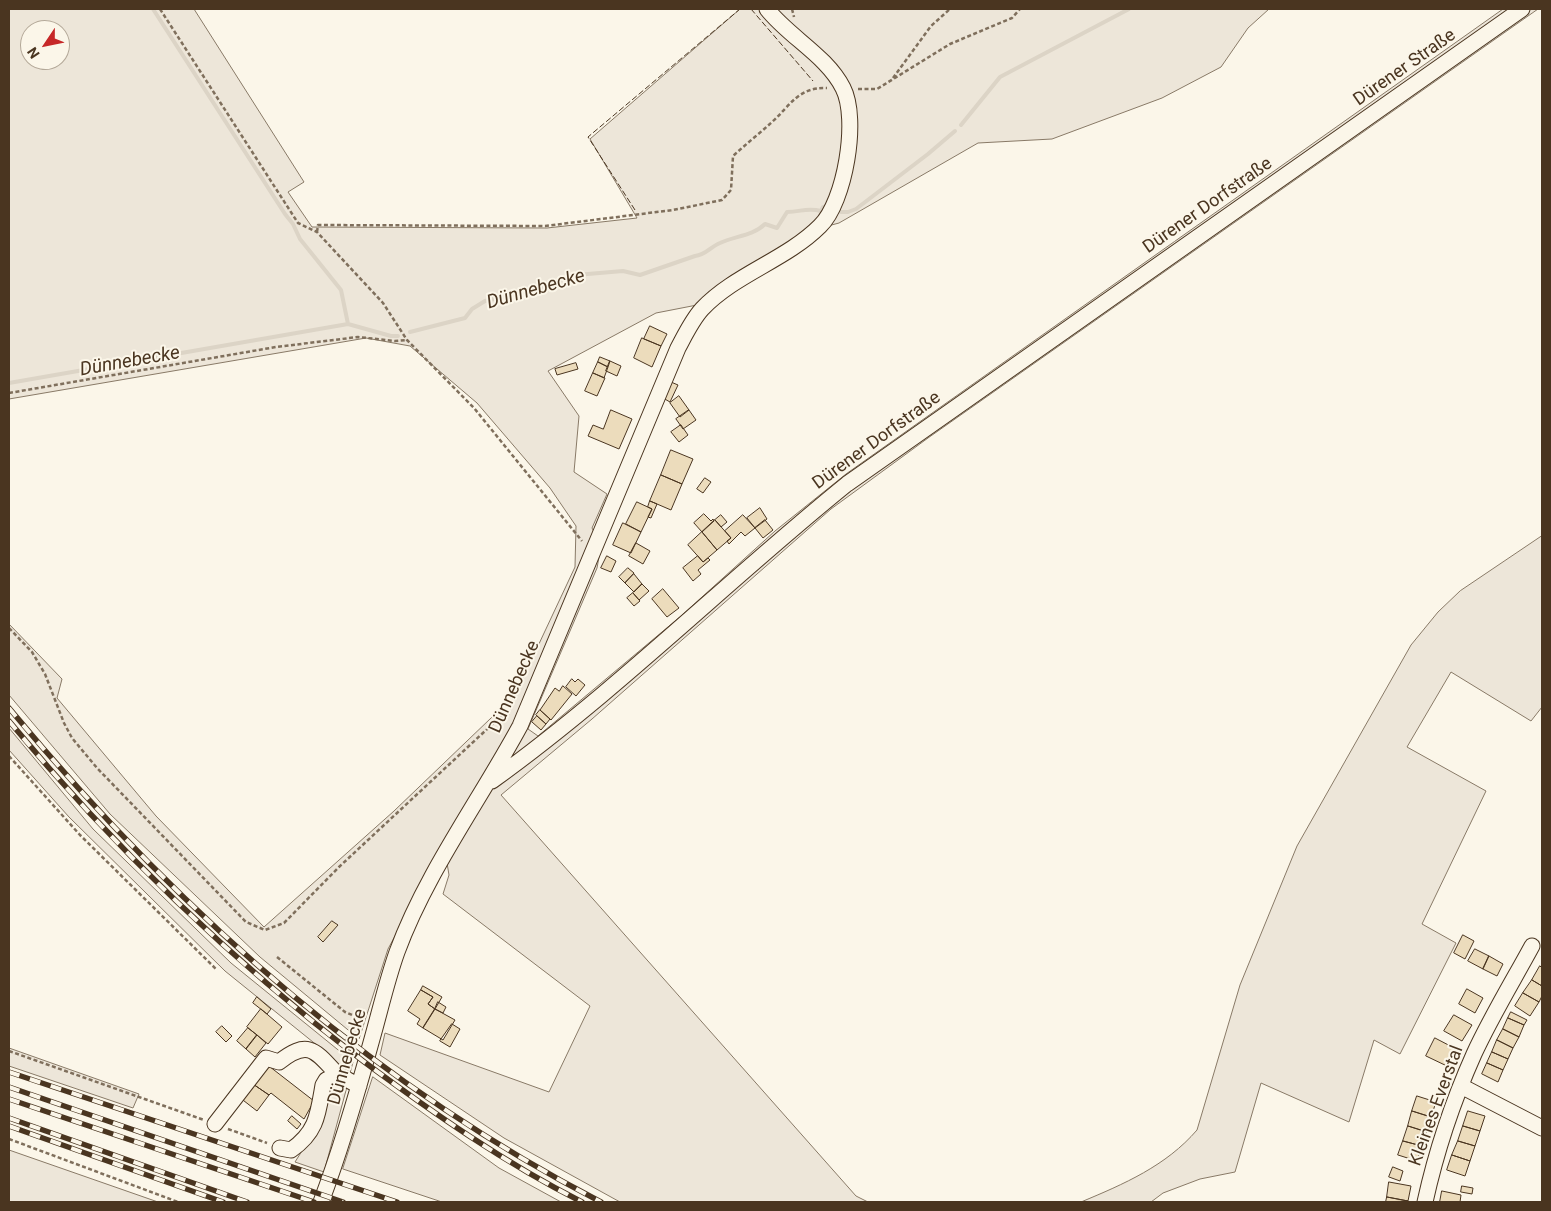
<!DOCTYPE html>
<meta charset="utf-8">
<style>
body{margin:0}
#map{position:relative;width:1551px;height:1211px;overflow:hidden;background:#fbf6e9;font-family:Roboto,sans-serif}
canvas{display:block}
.frame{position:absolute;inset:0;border:10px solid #4a3520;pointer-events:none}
.north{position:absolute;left:20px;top:20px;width:50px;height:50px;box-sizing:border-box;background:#fbf6e9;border:1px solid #b4a999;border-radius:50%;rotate:236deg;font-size:14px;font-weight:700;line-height:20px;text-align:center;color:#4a3520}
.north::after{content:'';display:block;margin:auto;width:18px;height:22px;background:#c62828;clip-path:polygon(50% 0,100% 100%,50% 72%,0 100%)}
</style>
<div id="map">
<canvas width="1551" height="1211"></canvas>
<div class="frame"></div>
<div class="north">N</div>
</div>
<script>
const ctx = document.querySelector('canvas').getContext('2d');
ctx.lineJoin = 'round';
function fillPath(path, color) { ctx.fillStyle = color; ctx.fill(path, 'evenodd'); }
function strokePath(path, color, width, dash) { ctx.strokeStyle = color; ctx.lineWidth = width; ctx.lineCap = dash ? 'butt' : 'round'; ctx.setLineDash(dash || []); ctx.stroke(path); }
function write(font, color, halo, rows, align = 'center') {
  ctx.font = font + ' Roboto,sans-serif'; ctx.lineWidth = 4; ctx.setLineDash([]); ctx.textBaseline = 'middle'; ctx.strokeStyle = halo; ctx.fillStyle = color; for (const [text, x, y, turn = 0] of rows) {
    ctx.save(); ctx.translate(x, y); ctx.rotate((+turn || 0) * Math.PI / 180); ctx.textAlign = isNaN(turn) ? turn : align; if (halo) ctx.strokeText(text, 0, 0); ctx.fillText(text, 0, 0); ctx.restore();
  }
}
const green = new Path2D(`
 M9,9H194L304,182L288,192L312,227L547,228L637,218L590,139L740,9H1269L1248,28L1221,67L1162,98L1052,139L978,143L839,223L809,231L697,305L656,313L548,371L579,416L574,472L607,494L592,528L601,546L597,568L528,729L538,736L681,616L775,531L846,474L1503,9H1538L928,438L831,509L592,719L501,795L856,1196L868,1202H620L504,1138L380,1055L385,1033L549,1092L590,1006L443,894L449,875L444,845L388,949L359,1039L260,957L110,814L9,695V624L62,679L57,698L156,816L264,927L394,811L515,695L575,567L576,526L550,488L477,403L410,346L366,338L9,399ZM30,30H60V60H30Z
 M1542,536V707L1531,721L1451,672L1407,747L1486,791L1422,924L1456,943L1400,1054L1374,1040L1349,1122L1261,1083L1235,1172L1200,1179L1163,1193L1151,1202H1081C1124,1184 1166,1166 1197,1130L1240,985L1297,846L1411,645L1438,612L1460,591Z
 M9,728L93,829L231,963L353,1062L349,1077L333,1065L334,1059L225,971L69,817L9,750Z
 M9,1048L139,1094L133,1108L9,1066Z
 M373,1077L499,1168L561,1202H442L343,1169Z
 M332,1081L348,1083L324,1172L295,1162L317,1127Z
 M9,1150L158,1202H9Z`);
fillPath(green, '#ede6d9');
strokePath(green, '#887966', 1);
strokePath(new Path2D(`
 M153,9L285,214L293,224L300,239L341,290L348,324
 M961,125L1000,77L1129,9
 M841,212H848L856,209L928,154L955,131
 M410,332L465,318L472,309L485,301L543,288L576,275L623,271L640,275L695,256C706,255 710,247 720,243C734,236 753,236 765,224L777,228L787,212C801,212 807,207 821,211L823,207
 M9,383L348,324L391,336H398`), '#dcd4c6', 4);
const building = new Path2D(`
 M650,326L667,334L661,346L644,339Z
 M642,338L661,346L652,367L634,358Z
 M600,357L610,361L608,367L598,362Z
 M610,361L621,366L617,376L606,371Z
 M598,362L608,367L604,378L593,373Z
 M576,363L578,369L557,375L555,369Z
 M593,373L605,378L597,396L585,391Z
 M671,382L678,385L670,402L663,398Z
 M679,396L689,410L680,417L670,403Z
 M611,410L632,419L619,449L588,436L593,425L603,429Z
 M689,410L696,420L683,429L676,419Z
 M681,425L688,435L679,442L671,432Z
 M671,450L693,459L682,484L661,475Z
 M661,475L682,484L671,510L650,501Z
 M705,478L711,482L703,493L697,489Z
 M650,501L657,504L651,518L648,517L652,509L648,507Z
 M637,502L652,509L641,532L626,524Z
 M760,508L767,519L755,528L747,518Z
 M704,514L711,521L713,519L714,521L702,532L694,523Z
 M721,515L727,522L721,527L715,520Z
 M743,515L755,528L745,536L741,532L729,544L727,541L731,538L725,531Z
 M715,520L731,538L717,550L702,532Z
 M765,520L773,530L763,538L755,528Z
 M623,523L641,532L631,553L613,545Z
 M702,532L717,550L703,562L688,545Z
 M636,543L650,551L643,564L629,556Z
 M607,556L616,561L611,572L601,568Z
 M698,556L703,562L708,558L710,560L698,570L701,574L693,581L683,568Z
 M628,568L634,573L625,583L619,577Z
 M634,574L642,584L634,592L625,583Z
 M642,584L649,591L639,600L633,593Z
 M663,589L679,608L667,617L652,599Z
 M633,593L640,601L634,606L627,598Z
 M572,679L575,682L578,679L585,685L576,696L566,687Z
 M563,686L572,694L551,720L540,710L555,688L559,691Z
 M540,710L550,719L546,724L536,715Z
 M537,716L546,724L541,730L532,722Z
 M332,921L338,925L323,942L318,937Z
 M1463,935L1474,941L1465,959L1454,953Z
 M1475,949L1489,956L1483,969L1468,961Z
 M1489,956L1503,964L1497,976L1483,969Z
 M1540,966L1542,968V986L1532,980Z
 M1532,980L1542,986V996L1539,1002L1523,993Z
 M423,986L442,997L435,1009L428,1004L433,997L421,990Z
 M1467,989L1483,998L1475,1013L1459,1004Z
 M421,990L433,997L428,1004L435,1009L423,1028L417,1024L420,1019L408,1011Z
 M1523,993L1539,1002L1530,1016L1515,1006Z
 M257,997L271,1009L267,1014L253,1003Z
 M438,1002L446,1007L443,1013L435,1009Z
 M261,1009L282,1027L268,1044L247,1027Z
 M435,1009L455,1020L443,1040L423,1028Z
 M1511,1012L1527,1020L1524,1025L1508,1018Z
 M1454,1015L1472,1025L1462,1041L1444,1031Z
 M1508,1018L1524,1025L1519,1037L1503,1029Z
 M452,1024L460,1029L450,1047L440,1041Z
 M222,1026L232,1036L226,1042L216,1032Z
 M248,1028L257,1035L246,1049L237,1041Z
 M1503,1029L1519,1037L1513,1048L1497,1040Z
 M257,1035L266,1043L255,1057L246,1049Z
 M1435,1038L1458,1050L1449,1067L1426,1056Z
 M1497,1040L1513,1048L1508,1059L1492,1052Z
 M1492,1052L1508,1059L1503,1070L1487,1063Z
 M265,1063L314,1101L304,1119L271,1093L269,1095L250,1082Z
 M1487,1063L1503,1070L1498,1082L1482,1074Z
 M250,1082L269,1095L257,1111L239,1097Z
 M1417,1096L1436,1102L1431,1117L1412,1111Z
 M1412,1111L1431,1117L1427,1132L1408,1126Z
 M1468,1111L1485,1116L1480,1131L1463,1126Z
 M292,1116L301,1124L297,1129L288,1121Z
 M1408,1126L1427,1132L1422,1146L1403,1141Z
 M1463,1126L1480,1131L1475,1146L1458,1141Z
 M1403,1141L1422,1146L1417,1161L1398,1155Z
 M1458,1141L1475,1146L1470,1161L1452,1155Z
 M1452,1155L1470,1161L1465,1176L1447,1170Z
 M1393,1167L1403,1171L1400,1181L1389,1177Z
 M1389,1182L1411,1186L1408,1201L1387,1197Z
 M1462,1186L1473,1188L1472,1194L1461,1192Z
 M1442,1191L1461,1195L1460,1202H1440Z
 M1387,1197L1408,1201L1386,1202Z`);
fillPath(building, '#ecdcbc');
strokePath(building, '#4a3520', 1);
const minor = new Path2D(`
 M492,781C617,691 727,581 847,484L1522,9
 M1461,1086L1542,1128
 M215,1124L266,1058L279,1062C308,1039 315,1050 337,1074
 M280,1148L291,1150C317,1132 318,1114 323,1085L326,1080L337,1074L359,1086
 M321,1202C341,1149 357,1094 372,1039C380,1011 387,980 397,952C426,873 480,800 520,726L678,348C685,335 692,320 702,309C735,274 786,260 820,226C845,202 859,119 843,88C827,56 789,37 767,9
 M1425,1202C1436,1152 1453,1101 1474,1054C1491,1017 1513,981 1532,946`);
strokePath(minor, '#4a3520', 17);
strokePath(new Path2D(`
 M160,9L298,223L317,232L383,303L407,340L474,408L582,541
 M792,9L794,17
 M893,78L931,26L950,9
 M858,89H877L950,44L1012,18L1020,9
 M317,232L318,225L545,226L673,210L722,200L731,190L733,156C746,144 760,133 772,122C791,105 798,87 827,88
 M9,393L276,347L358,337L395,341L407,340
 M9,628L32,652L45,674L64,723L72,738L97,768L246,922L265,930L284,923L339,867L499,718L508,713L511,714
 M9,756L80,835L217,970
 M277,957L345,1012L364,1020
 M9,1051L204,1120
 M228,1129L267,1143
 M9,1139L178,1202`), '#7f6f5c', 2.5, [4, 2.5]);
strokePath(minor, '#fbf6e9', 15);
const rail = new Path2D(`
 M9,708C174,907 371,1083 601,1202
 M9,721C114,848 232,961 363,1061C433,1113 505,1163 582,1202
 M9,1072L397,1202
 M9,1087L343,1202
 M9,1099L314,1202
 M9,1118L247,1202
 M9,1126L223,1202`);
strokePath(rail, '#4a3520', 5.5);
strokePath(rail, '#fbf6e9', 4, [11]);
strokePath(new Path2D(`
 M751,9L813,81
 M635,210L588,137L740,9`), '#4a3520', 1, [6, 2.5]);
write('18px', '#4a3520', '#fbf6e9', [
 ["Dürener Straße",1405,68,-35],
 ["Dürener Dorfstraße",1208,206,-35],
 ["Dürener Dorfstraße",877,441,-36],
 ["Dünnebecke",515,687,-66],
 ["Dünnebecke",348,1057,-74],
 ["Kleines Everstal",1437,1106,-70]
]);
write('italic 19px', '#4a3520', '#fbf6e9', [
 ["Dünnebecke",536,290,-16],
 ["Dünnebecke",130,362,-10]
]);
</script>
